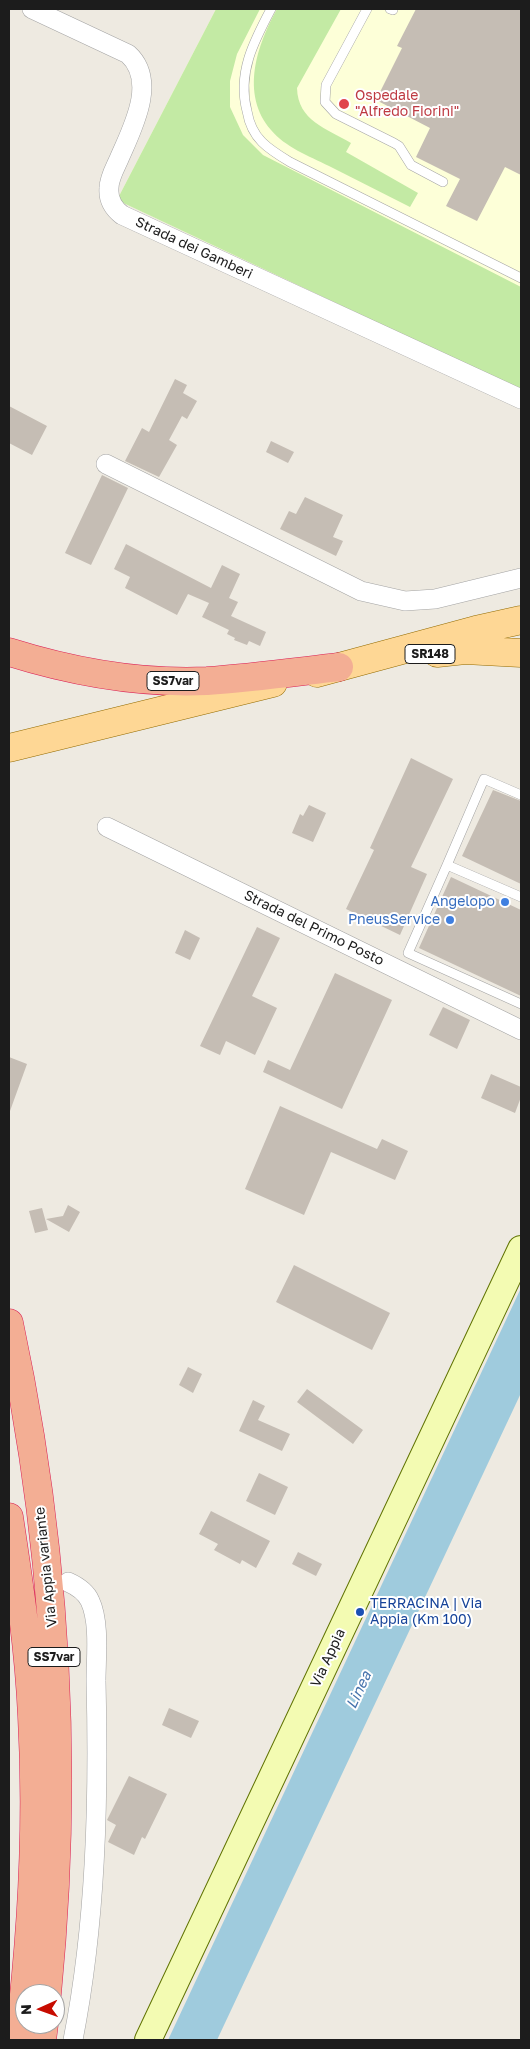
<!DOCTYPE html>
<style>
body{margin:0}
#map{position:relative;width:530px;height:2049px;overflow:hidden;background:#eeeae1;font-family:"Golos Text",sans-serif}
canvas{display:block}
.frame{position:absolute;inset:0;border:10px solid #1c1c1c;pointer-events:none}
.north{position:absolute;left:15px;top:1984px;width:50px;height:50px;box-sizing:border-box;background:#fff;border:1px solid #a4a4a4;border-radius:50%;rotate:268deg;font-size:14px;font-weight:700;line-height:20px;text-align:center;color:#1c1c1c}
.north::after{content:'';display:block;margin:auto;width:18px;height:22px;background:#c70b00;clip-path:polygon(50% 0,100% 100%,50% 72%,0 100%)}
</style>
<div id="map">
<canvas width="530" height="2049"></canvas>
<div class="frame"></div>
<div class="north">N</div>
</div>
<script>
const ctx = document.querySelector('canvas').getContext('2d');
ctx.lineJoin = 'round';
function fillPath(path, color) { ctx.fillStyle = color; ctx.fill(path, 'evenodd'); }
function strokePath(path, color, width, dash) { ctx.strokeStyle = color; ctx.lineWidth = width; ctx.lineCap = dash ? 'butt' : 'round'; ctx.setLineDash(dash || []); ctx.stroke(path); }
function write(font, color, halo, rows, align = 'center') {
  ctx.font = font + ' "Golos Text",sans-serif'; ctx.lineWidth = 4; ctx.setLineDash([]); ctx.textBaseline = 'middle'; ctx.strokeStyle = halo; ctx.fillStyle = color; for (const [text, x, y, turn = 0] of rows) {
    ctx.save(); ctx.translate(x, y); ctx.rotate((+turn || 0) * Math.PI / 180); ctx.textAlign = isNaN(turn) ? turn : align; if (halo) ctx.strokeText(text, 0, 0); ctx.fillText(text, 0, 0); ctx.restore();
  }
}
fillPath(new Path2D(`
 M216,9H521V390L117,200Z`), '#fdffd8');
fillPath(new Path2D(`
 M216,9H260L237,54L230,81V107L243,135L263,155L521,287V390L117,200Z
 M277,9H341L297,88C298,121 326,128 351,143L346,152L418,193L410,207C383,193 356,180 329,166C309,156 285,147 271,130C240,94 257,45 277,9Z`), '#c3eaa4');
fillPath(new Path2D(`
 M521,1288V1393L217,2040H168Z`), '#9fcbdd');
fillPath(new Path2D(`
 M416,9H521V175L505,167L477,221L446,206L460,179L416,157L430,128L376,100L402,48L397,46Z
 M175,379L187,385L183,393L197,401L187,419L182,416L169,440L177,445L159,477L125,461L142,428L149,432Z
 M9,406L47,426L32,455L9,443Z
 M271,441L294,452L288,463L266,452Z
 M102,475L128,488L91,565L65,553Z
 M305,497L343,515L333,537L343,541L336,556L280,529L289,511L296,514Z
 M126,544L211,588L222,565L240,574L229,598L238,602L231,616L266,632L260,646L249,641L247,645L234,640L235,638L227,634L229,630L202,617L209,603L188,594L177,615L125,588L130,577L114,569Z
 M411,758L453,779L411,867L427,874L400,935L346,909L374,850L370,848Z
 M493,790L521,801V884L462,856Z
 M309,805L326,813L313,842L292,833L300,814L303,816Z
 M451,877L521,910V996L419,948Z
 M257,927L280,938L252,996L277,1008L255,1055L226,1041L220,1055L200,1046Z
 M185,930L200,938L190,960L175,953Z
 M335,973L392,1000L342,1109L263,1072L268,1060L290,1070Z
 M443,1007L470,1020L457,1049L429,1035Z
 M9,1057L27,1064L10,1111H9Z
 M491,1074L521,1087V1097L515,1113L481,1098Z
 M280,1106L377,1149L382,1139L408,1151L395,1180L331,1152L304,1215L245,1189Z
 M68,1205L80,1212L69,1232L46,1219L63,1216Z
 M42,1208L48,1230L35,1233L29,1211Z
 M294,1265L390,1313L372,1350L276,1302Z
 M188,1367L202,1374L193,1393L179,1385Z
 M307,1389L363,1430L353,1444L297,1402Z
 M253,1400L265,1406L258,1420L290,1434L282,1451L239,1431Z
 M259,1473L288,1487L275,1515L246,1501Z
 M211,1511L270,1541L256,1568L242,1560L240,1564L214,1550L218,1544L199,1534Z
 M298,1552L322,1564L316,1576L292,1564Z
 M169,1708L199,1721L191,1738L162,1725Z
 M129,1776L167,1794L145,1839L142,1837L134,1855L108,1842L116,1825L107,1820Z`), '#c5bdb4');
const service = new Path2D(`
 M271,9C254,41 237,73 247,111C249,123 253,133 262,142C270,150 280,156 290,162L521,278
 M367,9L326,85L325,102L336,114L394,143L399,146L411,165L443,182
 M390,9L393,10
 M447,865L484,779L521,795
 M521,897L447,865L408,953L521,1004`);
const minor = new Path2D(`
 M32,9L128,54C158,81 132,129 119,159C115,168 109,178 109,188C108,199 113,208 122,215L521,399
 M106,464L361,591L405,601L435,599L521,578
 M107,827L521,1030
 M68,1582C77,1586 86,1592 90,1601C100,1622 96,1658 96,1681C99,1800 96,1923 73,2040`);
const secondary = new Path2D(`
 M148,2040L521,1249`);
const primary = new Path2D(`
 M437,653L465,650L521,653
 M317,673L476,630L521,620
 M9,748L273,683`);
const trunk = new Path2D(`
 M9,652C73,672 140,684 207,681C251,678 295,672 339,667
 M9,1323C56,1543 69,1770 47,1994
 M9,1517C19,1583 29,1649 32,1716C38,1823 32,1933 19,2040
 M42,2040L44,2024`);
strokePath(service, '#a3a3a3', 10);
strokePath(minor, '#a3a3a3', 20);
strokePath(secondary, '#607302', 28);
strokePath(primary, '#936b00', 29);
strokePath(trunk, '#da1f55', 29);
strokePath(service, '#fff', 9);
strokePath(minor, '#fff', 19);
strokePath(secondary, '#f3fbb2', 26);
strokePath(primary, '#fed795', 28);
strokePath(trunk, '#f3ae94', 28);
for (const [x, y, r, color] of [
 [344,104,6,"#e0444e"],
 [505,902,5,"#3f7fe0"],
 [450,920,5,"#3f7fe0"],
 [360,1612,5,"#1a4fb4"]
]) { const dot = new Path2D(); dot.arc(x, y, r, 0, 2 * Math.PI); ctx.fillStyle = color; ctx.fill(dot); strokePath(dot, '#fff', 2); }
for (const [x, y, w] of [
 [430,654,50],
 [173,681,52],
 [54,1657,52]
]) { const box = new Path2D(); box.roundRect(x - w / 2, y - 9.5, w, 19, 4); ctx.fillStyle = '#fff'; ctx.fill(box); strokePath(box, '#1c1c1c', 1); }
write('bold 12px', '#1c1c1c', null, [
 ["SR148",430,654],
 ["SS7var",173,681],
 ["SS7var",54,1657]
]);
write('14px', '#be3a42', '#fff', [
 ["Ospedale",355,96],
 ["\"Alfredo Fiorini\"",355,112]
], 'left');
write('14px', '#1c1c1c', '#fff', [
 ["Strada dei Gamberi",194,248,25],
 ["Strada del Primo Posto",314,928,26],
 ["Via Appia variante",46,1567,-96],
 ["Via Appia",328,1658,-65]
]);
write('14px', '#366cbe', '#fff', [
 ["Angelopo",495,902],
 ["PneusService",440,920]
], 'right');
write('14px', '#164399', '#fff', [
 ["TERRACINA | Via",370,1604],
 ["Appia (Km 100)",370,1620]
], 'left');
write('italic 15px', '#4774ad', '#fff', [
 ["Linea",359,1690,-65]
]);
</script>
